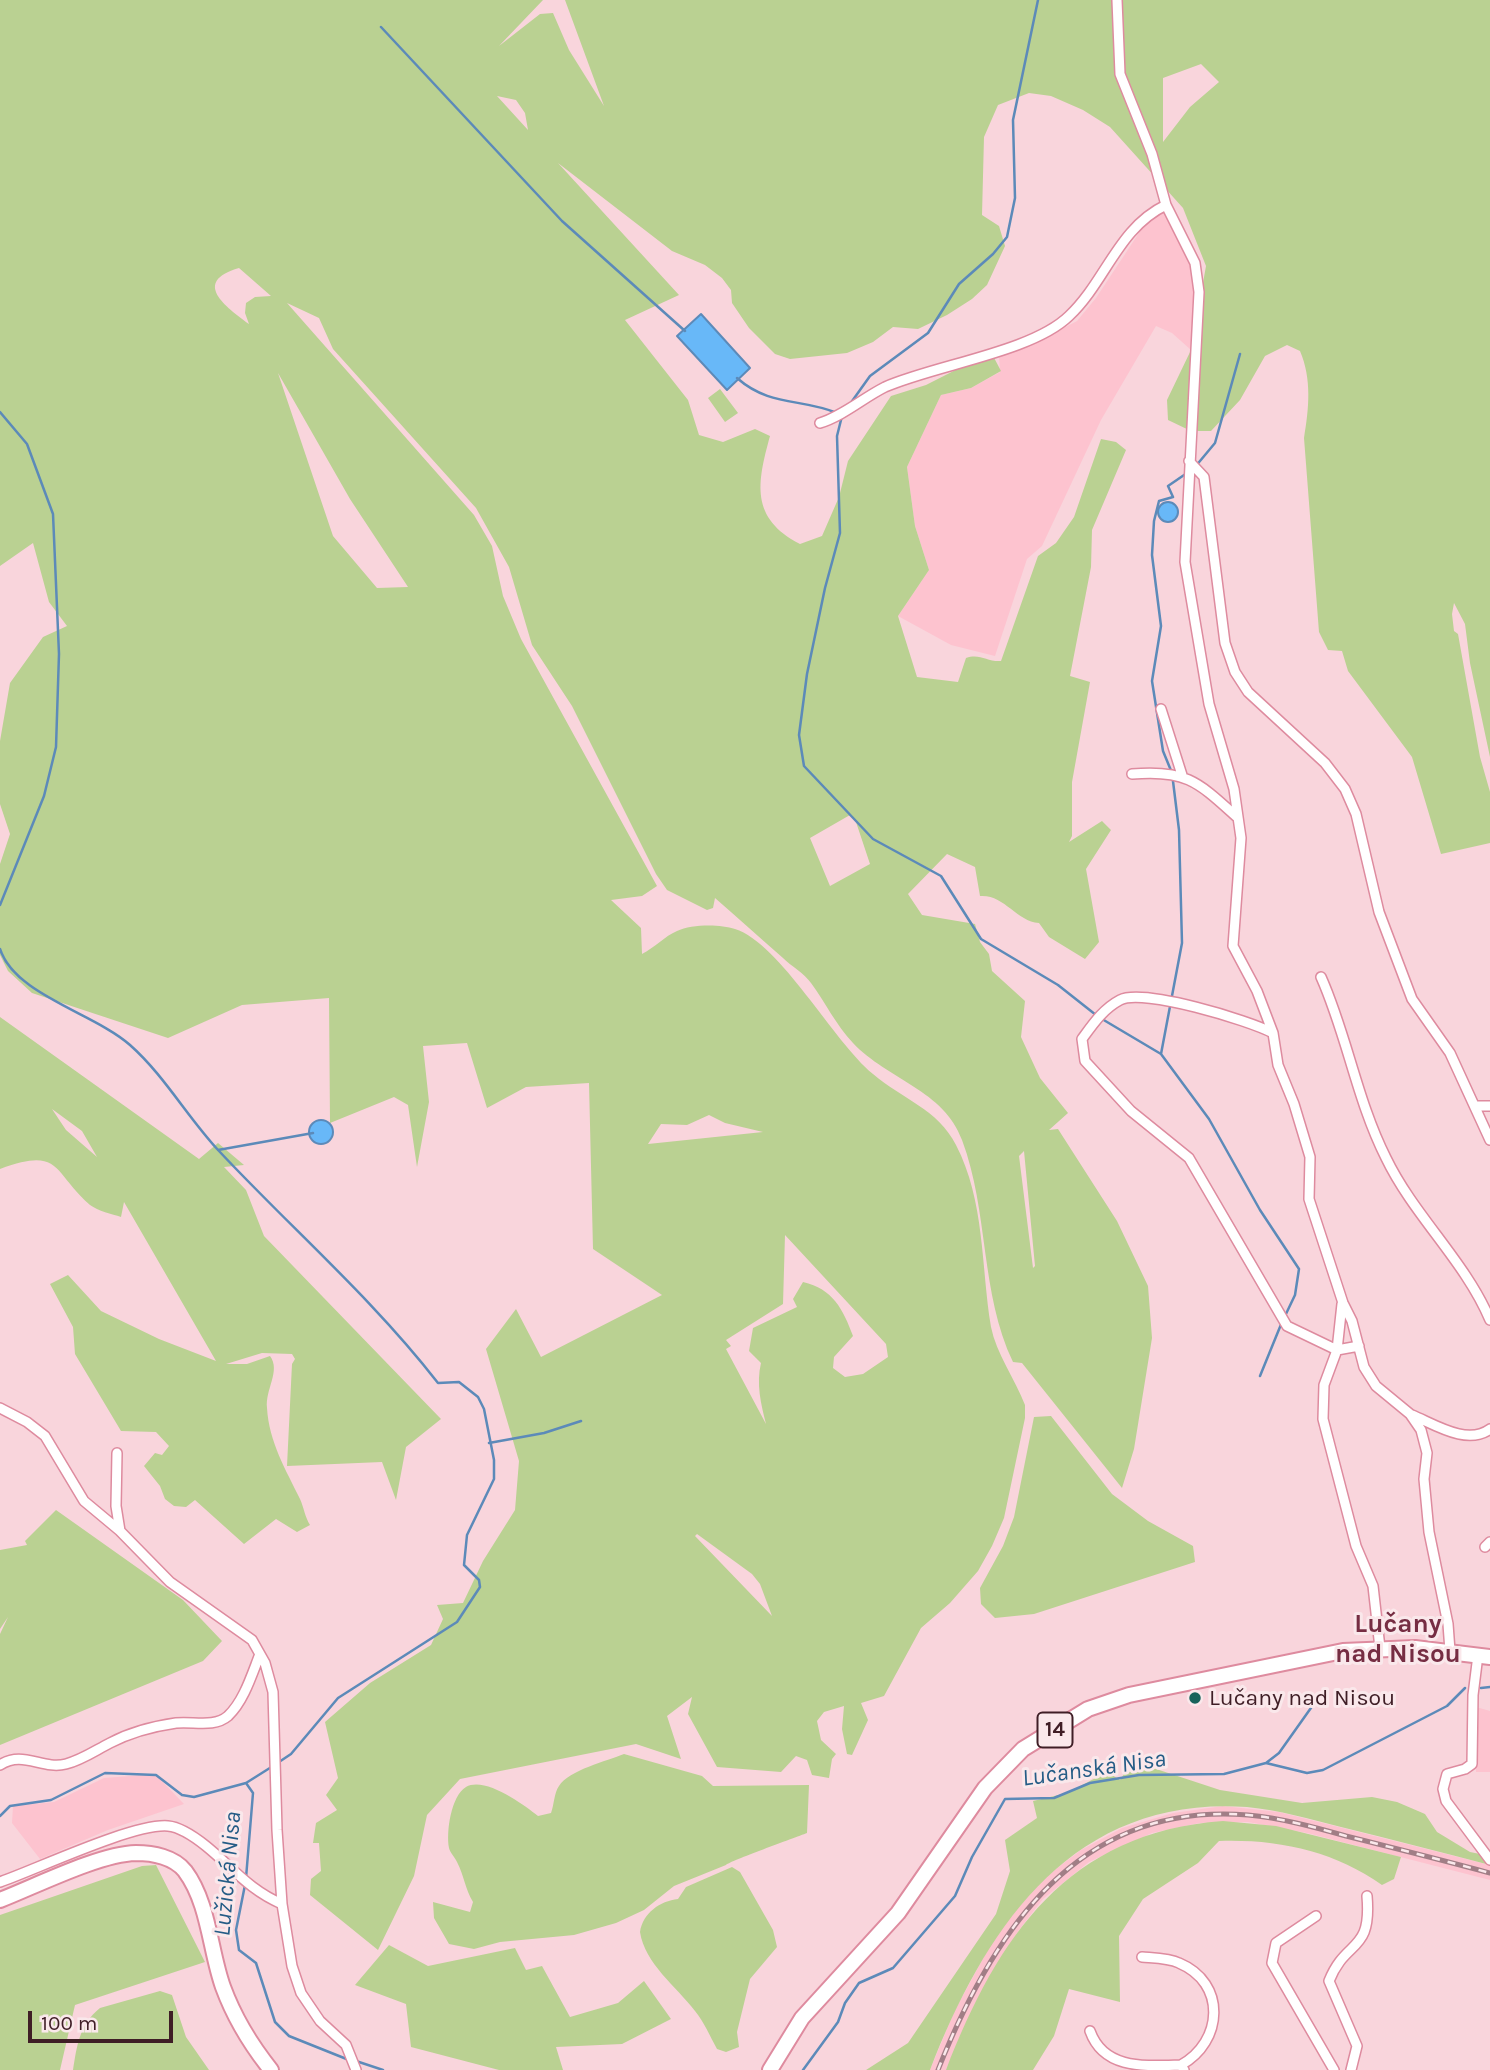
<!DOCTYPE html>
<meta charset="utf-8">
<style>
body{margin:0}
#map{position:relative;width:1490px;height:2070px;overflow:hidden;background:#f9d5dc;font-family:Karla,sans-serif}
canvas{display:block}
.scale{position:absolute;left:28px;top:2011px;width:145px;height:32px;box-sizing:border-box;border:4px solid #3f1e26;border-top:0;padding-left:9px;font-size:21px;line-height:24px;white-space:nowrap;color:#3f1e26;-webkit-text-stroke:5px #fae8eb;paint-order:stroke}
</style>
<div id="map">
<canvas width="1490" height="2070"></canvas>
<div class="scale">100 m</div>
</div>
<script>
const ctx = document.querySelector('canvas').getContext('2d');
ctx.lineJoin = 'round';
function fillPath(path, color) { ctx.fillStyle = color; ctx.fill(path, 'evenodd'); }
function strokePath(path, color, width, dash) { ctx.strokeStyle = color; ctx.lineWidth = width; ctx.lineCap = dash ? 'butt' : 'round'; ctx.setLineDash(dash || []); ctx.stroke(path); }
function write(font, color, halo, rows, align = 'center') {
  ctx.font = font + ' Karla,sans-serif'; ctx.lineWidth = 6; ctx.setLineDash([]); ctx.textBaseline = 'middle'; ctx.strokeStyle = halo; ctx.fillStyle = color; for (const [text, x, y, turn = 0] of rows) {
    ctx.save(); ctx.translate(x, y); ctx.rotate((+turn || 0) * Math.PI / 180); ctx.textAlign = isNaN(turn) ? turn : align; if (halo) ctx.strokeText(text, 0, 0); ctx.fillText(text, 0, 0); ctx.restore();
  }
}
fillPath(new Path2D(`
 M1160,201L1190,261L1194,279L1191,350L1172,333L1156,326L1101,420L1042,546L1027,559L995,656L951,645L898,616L929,570L915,526L907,467L941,395L971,388L1000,372L999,355L1039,341L1077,321L1096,298Z
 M1476,1707L1490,1711V1772H1476Z
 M144,1775H156L184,1804L108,1830L40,1859L12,1823L13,1806L54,1802L104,1778Z
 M1223,1806L1279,1812L1490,1865V1880L1307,1833L1248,1822L1200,1823L1152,1833L1089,1862L1043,1899L1019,1930L987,1982L946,2070H930L954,2012L992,1942L1019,1905L1044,1878L1081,1850L1122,1828L1173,1813Z`), '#fdc3cf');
fillPath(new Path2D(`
 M0,0H543L499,46L540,14L553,13L569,50L604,106L565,0H1490V757L1470,663L1465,624L1454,603L1452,614L1454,631L1458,634L1480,757L1490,792V843L1441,854L1412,757L1348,671L1342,651L1328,650L1319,632L1304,438C1309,409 1312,379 1300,351L1287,345L1265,356L1240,400L1211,431H1191L1168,420L1167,400L1191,350L1206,266L1183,208L1110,127L1083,110L1051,96L1029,93L998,105L984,137L982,215L999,226L1005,246L987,285L972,299L947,315L918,329L893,327L873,342L847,353L790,359L775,354L749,328L732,303L731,290L722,278L705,265L672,251L558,163L679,295L625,320L688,400L699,435L723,442L755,429L770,436C757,483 750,518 800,544L822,536L839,497L848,461L891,396L926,385L991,352L1001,371L971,388L941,395L907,467L915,526L929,570L898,616L917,677L958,682L966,658C980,653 987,662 1001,661L1038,556L1056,543L1074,517L1101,439L1116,442L1126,450L1092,530L1091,567L1070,676L1090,682L1072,782V836L1069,842L1102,821L1111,830L1086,869L1099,942L1085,959L1049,937L1039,923C1016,921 1004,894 980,896L975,867L947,854L908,894L922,915L975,924L980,942L989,954L992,971L1025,1001L1021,1037L1040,1078L1068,1113L1049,1130L1058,1129L1117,1221L1148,1286L1152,1338L1134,1449L1122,1488L1022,1363L1013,1362C980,1293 989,1212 962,1140C944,1090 888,1080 853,1043C836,1025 825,1002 811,983C804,973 791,966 783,958C760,938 738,918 715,898L713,908L707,910L667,890L656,874L572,706L532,645L509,567L476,508L333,349L319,318L287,303L474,515L492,546L503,596L521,639L657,886L642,896L611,900L641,928L642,954C654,948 665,936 677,931C692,924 720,924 735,929C780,943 833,1041 873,1074C902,1099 938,1109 956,1145C985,1201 981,1266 991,1327C996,1353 1015,1379 1025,1405V1418L1004,1518L992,1546L978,1571L950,1603L921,1628L884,1696L861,1703L868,1720L852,1755L847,1754L842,1729L844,1706L824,1712L817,1721L821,1740L836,1754L832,1759L829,1778L812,1775L807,1760L796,1756L781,1772L717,1767L688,1714L692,1697L667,1716L681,1759L636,1744L460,1779L427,1815L414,1876L378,1950L310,1895L311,1879L321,1871L319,1843H313L316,1823L337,1810L326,1795L338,1778L325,1722L370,1683L431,1645L443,1619L437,1605L463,1603L483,1561L515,1510L519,1461L486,1349L516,1309L541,1357L662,1295L593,1249L589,1083L526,1087L487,1108L467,1043L423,1046L429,1102L417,1167L408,1105L394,1097L330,1123L329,998L242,1005L168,1038L32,993L8,971L0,955V864L10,834L0,804V741L10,683L43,637L67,626L49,602L33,543L0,566ZM1201,64L1219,82L1190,107L1163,142V78ZM497,96L516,100L525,113L528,130ZM239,268L271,296L255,297L246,303L245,313L249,324C226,307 191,282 239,268ZM278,373L350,499L408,587L377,588L333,536ZM850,815L855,819L870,864L830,886L810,838ZM709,1115L725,1123L763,1132L648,1144L661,1124L687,1125ZM1024,1151L1035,1266L1033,1268L1019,1156ZM785,1235L886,1344L888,1357L863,1374L845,1377L833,1368L834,1357L853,1336C843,1309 833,1289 803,1282L793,1299L797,1307L753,1328L749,1351L761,1363C756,1384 761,1404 766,1424L726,1349L731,1346L726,1340L783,1304ZM697,1534L752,1574L760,1584L772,1616L695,1536Z
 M720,389L738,413L725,422L708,398Z
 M0,1017L199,1159L218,1143L244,1165L224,1167L246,1190L264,1236L441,1419L406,1447L396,1500L382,1462L287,1466L292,1364L295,1359L292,1354L262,1353L226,1364H247L270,1356C281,1371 265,1389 267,1408C269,1442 286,1470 300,1499C304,1508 305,1517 310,1525L297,1532L276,1519L244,1544L195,1500L186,1507L174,1506L165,1499L160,1486L144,1466L155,1453L162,1455L169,1446L156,1432L121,1431L75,1354L73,1327L50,1284L68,1275L101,1311L159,1339L216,1361L124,1202L121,1217C112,1214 98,1211 90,1205C52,1172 62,1146 0,1169ZM52,1109L82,1131L97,1157L66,1130Z
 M1051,1416L1112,1494L1148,1521L1193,1546L1195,1562L1034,1614L995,1618L981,1604L980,1588L1003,1546L1014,1517L1034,1417Z
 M56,1510L183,1600L222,1641L203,1661L0,1745V1634L8,1617L0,1629V1550L27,1545L25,1541Z
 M624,1754L702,1776L713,1786L809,1785L807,1833C794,1838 730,1861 726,1865L674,1886L644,1910L616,1923L574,1935L500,1942L474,1949L449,1944L434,1918L433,1902L470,1912L473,1902C465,1889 464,1875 457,1862C455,1857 450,1853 449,1848C446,1832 451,1796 466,1787C485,1776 524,1805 538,1816L551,1813C554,1805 554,1793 559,1786C569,1770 607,1761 624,1754Z
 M1147,1766L1220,1790L1302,1803L1372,1797L1397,1802L1425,1814L1437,1832L1470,1852L1490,1856V1865C1440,1852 1391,1839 1341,1827C1310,1819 1279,1810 1247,1807C1073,1795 986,1926 930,2070H866L908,2043L996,1914L1010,1871L1005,1840L1037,1818L1033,1801L1067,1793L1107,1772L1120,1780L1124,1774Z
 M1223,1821L1276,1826L1401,1857L1394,1879L1382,1885C1334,1851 1278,1839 1219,1841L1198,1863L1143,1899L1119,1936L1120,2002L1069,1989L1054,2036L1033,2070H946C998,1936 1068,1832 1223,1821Z
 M156,1865L205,1962L75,2005L60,2070H0V1915L142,1866Z
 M732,1867L740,1872L773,1930L777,1947L750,1979L737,2032L739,2047L726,2052L717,2049C710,2036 704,2022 695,2011C676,1986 645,1964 640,1932C643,1913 660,1901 678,1899L686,1887Z
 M389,1945L428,1966L515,1948L526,1970L542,1966L570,2017L618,2003L644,1981L671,2019L622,2044L556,2047L563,2070H499L411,2047L406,2004L355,1985Z
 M160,1991L172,1995L186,2037L209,2070H73C77,2046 79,2025 100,2008Z`), '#bad192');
const water = new Path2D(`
 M701,314L750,368L727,390L677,336Z
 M1158 512a10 10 0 1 1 20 0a10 10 0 1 1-20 0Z
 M309 1132a12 12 0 1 1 24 0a12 12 0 1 1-24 0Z`);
fillPath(water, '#68b8f8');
strokePath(water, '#5c8ab9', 2);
strokePath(new Path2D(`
 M381,27L562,221L685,331
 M737,378C770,407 801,398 837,413
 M850,404L870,376L928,333L959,284L993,254L1007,237L1015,198L1013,120L1038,0
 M0,412L27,444L53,514L59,654L56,747L44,796L0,905
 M842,416L837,436L840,533L825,588L807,674L799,735L804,766L873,839L941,876L981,939L1058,985L1096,1015
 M1195,467L1215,443L1240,354
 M0,949C15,995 94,1013 130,1045C164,1075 188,1118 219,1151C292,1229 372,1298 438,1383L459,1382L478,1397L484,1409L494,1460V1479L467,1535L464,1565L479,1580L480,1587L457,1622L338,1698L291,1754L279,1762
 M1102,1019L1161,1054L1209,1119L1260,1210L1299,1269L1295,1295L1285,1316
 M1161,1054L1182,943L1179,830L1172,773L1163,751L1152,681L1161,626L1152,555L1154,521L1159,501L1173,497L1168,486L1187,473
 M218,1150L313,1133
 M1260,1376L1282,1322
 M489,1443L544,1433L581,1421
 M1481,1688L1490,1687
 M1266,1763L1279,1753L1318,1698
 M246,1783L273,1766
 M0,1816L10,1806L51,1800L105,1773L156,1775L182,1795L194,1797L246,1783L253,1793L246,1878
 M245,1885L236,1930L239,1950L256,1963L275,2022L289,2036L349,2060
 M356,2061L383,2070
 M803,2070L838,2022L845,2003L859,1983L893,1968L955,1896L972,1857L1005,1799L1054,1798L1090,1783L1139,1775L1224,1774L1266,1763L1307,1773L1323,1770L1447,1706L1465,1688`), '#5c8ab9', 2.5);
const minor = new Path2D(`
 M1117,0L1120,74L1152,154L1166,205L1195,263L1199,292L1185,562L1209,704L1234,789L1241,838L1233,946L1257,991L1273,1033L1278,1065L1294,1104L1310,1157L1309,1199L1343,1303L1352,1321L1364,1367L1376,1386L1410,1414L1421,1430L1427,1453L1424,1479L1429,1532L1448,1624L1450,1651
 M820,423C843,416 863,398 885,387C935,365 1032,352 1069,316C1106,281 1118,228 1166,205
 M1189,461L1204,477L1225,643L1235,672L1248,692L1325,763L1345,789L1356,814L1379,912L1412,999L1450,1053L1490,1140
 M1161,709L1182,775
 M1132,774C1187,769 1199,783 1238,818
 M1321,977C1347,1035 1357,1101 1386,1158C1414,1216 1465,1261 1490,1320
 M1273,1033C1248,1020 1143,988 1120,1000C1103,1009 1093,1024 1082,1039L1085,1061L1131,1111L1189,1158L1287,1326L1337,1350L1359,1346
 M1475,1106H1490
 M1342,1304L1337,1350L1324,1385L1323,1419L1356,1546L1373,1586L1380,1648
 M0,1408L27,1422L45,1436L84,1501L120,1531L170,1582L252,1640L265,1663L273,1692L277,1830L282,1904L292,1966L301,1993L320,2021L346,2045L356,2070
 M1412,1415C1434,1424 1467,1446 1490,1429
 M117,1453L116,1506L120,1531
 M1485,1547L1490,1542
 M1478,1655L1473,1695L1472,1764L1465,1769L1447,1774L1443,1789L1446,1801L1490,1860
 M0,1765C23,1750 42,1770 66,1764C82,1760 96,1750 110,1743C129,1733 155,1726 176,1723C193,1721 214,1728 228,1716C244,1701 252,1674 260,1654
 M0,1882C37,1869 134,1823 168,1826C180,1827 196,1838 206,1846C232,1867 249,1890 282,1904
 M1316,1916L1276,1943L1272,1963L1334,2070
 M1142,1957C1153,1958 1169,1958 1179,1963C1227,1983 1223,2042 1181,2065L1184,2070
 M1090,2031C1104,2070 1145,2066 1181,2065
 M1351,2070L1357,2046L1329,1981C1346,1938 1372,1954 1367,1896`);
const primary = new Path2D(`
 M0,1900C36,1886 99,1854 136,1853C153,1853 174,1857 185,1871C209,1903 210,1951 223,1987C234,2017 251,2045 271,2070
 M770,2070L802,2018L898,1913L985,1788L1023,1749L1088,1709L1129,1695L1343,1651L1415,1648L1490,1657`);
strokePath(minor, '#de8b9f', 12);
strokePath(primary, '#de8b9f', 18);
strokePath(minor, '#fff', 9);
strokePath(primary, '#fff', 14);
const rail = new Path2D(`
 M938,2070C993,1931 1078,1801 1248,1815C1281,1818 1314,1827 1346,1836C1394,1848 1442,1860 1490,1873`);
strokePath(rail, '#a17e86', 5);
strokePath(rail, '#fae8eb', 2.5, [8]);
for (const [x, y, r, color] of [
 [1195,1698,7,"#18635b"]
]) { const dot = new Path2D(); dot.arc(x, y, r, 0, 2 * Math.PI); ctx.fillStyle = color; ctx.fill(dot); strokePath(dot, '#fae8eb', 2.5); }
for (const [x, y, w] of [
 [1055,1730,35]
]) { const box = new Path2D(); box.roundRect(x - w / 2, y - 17.5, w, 35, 5); ctx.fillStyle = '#fae8eb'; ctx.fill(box); strokePath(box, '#3f1e26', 2); }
write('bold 21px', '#3f1e26', null, [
 ["14",1055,1730]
]);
write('23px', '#3f1e26', '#fae8eb', [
 ["Lučany nad Nisou",1209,1698]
], 'left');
write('italic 24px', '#245c86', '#fae8eb', [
 ["Lučanská Nisa",1094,1769,-8],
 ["Lužická Nisa",228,1874,-85]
]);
write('bold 26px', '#762d43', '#fae8eb', [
 ["Lučany",1398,1625],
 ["nad Nisou",1398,1655]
]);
</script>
